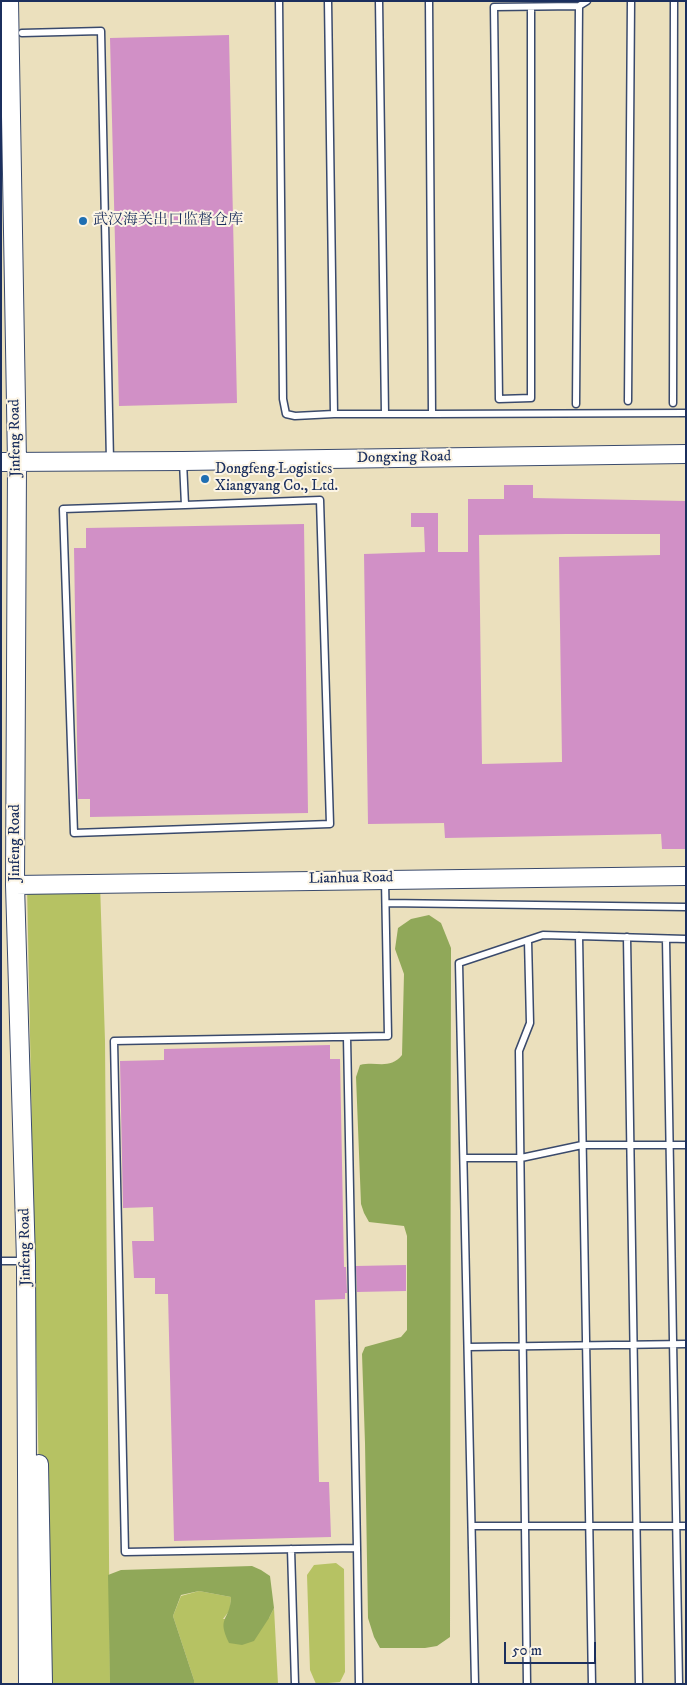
<!DOCTYPE html>
<meta charset="utf-8">
<style>
body{margin:0}
#map{position:relative;width:687px;height:1685px;overflow:hidden;background:#ebe0bd;font-family:"IM FELL DW Pica",serif}
canvas{display:block}
.frame{position:absolute;inset:0;border:2px solid #1b2f5e;pointer-events:none}
.scale{position:absolute;left:504px;top:1642px;width:92px;height:22px;box-sizing:border-box;border:2px solid #1b2f5e;border-top:0;padding-left:6px;font-size:15px;line-height:18px;white-space:nowrap;color:#1b2f5e;-webkit-text-stroke:4px #fcf5e5;paint-order:stroke}
</style>
<div id="map">
<canvas width="687" height="1685"></canvas>
<div class="frame"></div>
<div class="scale">50 m</div>
</div>
<script>
const ctx = document.querySelector('canvas').getContext('2d');
ctx.lineJoin = 'round';
function fillPath(path, color) { ctx.fillStyle = color; ctx.fill(path, 'evenodd'); }
function strokePath(path, color, width, dash) { ctx.strokeStyle = color; ctx.lineWidth = width; ctx.lineCap = dash ? 'butt' : 'round'; ctx.setLineDash(dash || []); ctx.stroke(path); }
function write(font, color, halo, rows, align = 'center') {
  ctx.font = font + ' "IM FELL DW Pica","Noto Serif SC",serif'; ctx.lineWidth = 4; ctx.setLineDash([]); ctx.textBaseline = 'middle'; ctx.strokeStyle = halo; ctx.fillStyle = color; for (const [text, x, y, turn = 0] of rows) {
    ctx.save(); ctx.translate(x, y); ctx.rotate((+turn || 0) * Math.PI / 180); ctx.textAlign = isNaN(turn) ? turn : align; if (halo) ctx.strokeText(text, 0, 0); ctx.fillText(text, 0, 0); ctx.restore();
  }
}
fillPath(new Path2D(`
 M100,883L105,1041L110,1684H43L27,885Z
 M336,1563L344,1569L345,1672L340,1682L316,1684L310,1670L307,1575L314,1565Z
 M199,1591L231,1597L230,1610L223,1619L269,1618L274,1608L278,1684H194V1680L173,1616L181,1596Z`), '#b6c263');
fillPath(new Path2D(`
 M429,915L441,923L451,948L450,1637L437,1646L425,1648H380L374,1637L368,1618L365,1443L362,1354L365,1347L401,1337L407,1330V1236L404,1226L369,1222L364,1213L361,1204L356,1077L360,1065C377,1061 390,1070 402,1055L404,974L395,949L398,928L411,919Z
 M252,1566L261,1570L270,1576L274,1608L269,1618L254,1641L242,1645L229,1643C216,1616 230,1622 231,1597L199,1591L181,1595L173,1616L194,1680V1684H110L108,1575L121,1570Z`), '#90a859');
fillPath(new Path2D(`
 M229,35L237,403L119,406L110,38Z
 M504,485H533V498L686,501V849H662L661,834L445,838L444,823L368,824L364,554L425,552L424,527H411V513H438V552H468V499H504ZM566,534H660V555L559,557L562,762L482,764L479,535Z
 M304,524L308,813L90,817V799H78L74,548H86V528Z
 M330,1045V1059H340L344,1267H346L347,1293H345V1299L315,1300L319,1482H329L331,1537L174,1541L168,1294H155V1278H134L132,1241H154L153,1207L123,1208L120,1061L164,1060V1049Z
 M406,1265V1291L357,1292L356,1266Z`), '#d190c6');
const lane = new Path2D(`
 M279,1L283,399L286,414L295,416L334,414
 M328,1L334,414H432
 M379,1L385,414
 M429,1L432,414L686,413
 M531,7V398L499,399L494,7L579,6L587,1
 M22,33L101,31L110,461
 M628,401L631,1
 M673,403L674,1
 M576,404L579,6
 M183,462L185,505L63,509L74,833L330,824L320,500L185,505
 M386,903L686,907
 M579,936L592,1684
 M627,937L639,1684
 M666,939L679,1684
 M347,1037L357,1548L125,1552L114,1041L388,1036L385,880
 M464,1158H521L582,1145H686
 M1,1261H25
 M468,1347L686,1344
 M472,1526H686
 M357,1548L359,1684
 M291,1549L295,1684
 M475,1684L459,963L543,935L686,939
 M527,1684L519,1051L530,1023L528,940`);
const secondary = new Path2D(`
 M9,1L17,462L15,885L26,1261L28,1684
 M1,462L183,461L686,454
 M15,885L686,876
 M39,1464L43,1684`);
strokePath(lane, '#3a4a6c', 9);
strokePath(secondary, '#3a4a6c', 20);
strokePath(lane, '#fff', 6);
strokePath(secondary, '#fff', 18);
for (const [x, y, r, color] of [
 [83,221,5,"#1f6fb2"],
 [205,479,5,"#1f6fb2"]
]) { const dot = new Path2D(); dot.arc(x, y, r, 0, 2 * Math.PI); ctx.fillStyle = color; ctx.fill(dot); strokePath(dot, '#fcf5e5', 2); }
write('15px', '#1b2f5e', '#fcf5e5', [
 ["武汉海关出口监督仓库",93,221],
 ["Dongfeng Logistics",215,470],
 ["Xiangyang Co., Ltd.",215,487]
], 'left');
write('15px', '#1b2f5e', '#fcf5e5', [
 ["Jinfeng Road",16,438,-91],
 ["Dongxing Road",404,458,-1],
 ["Jinfeng Road",16,843,-90],
 ["Lianhua Road",351,879,-1],
 ["Jinfeng Road",26,1247,-91]
]);
</script>
